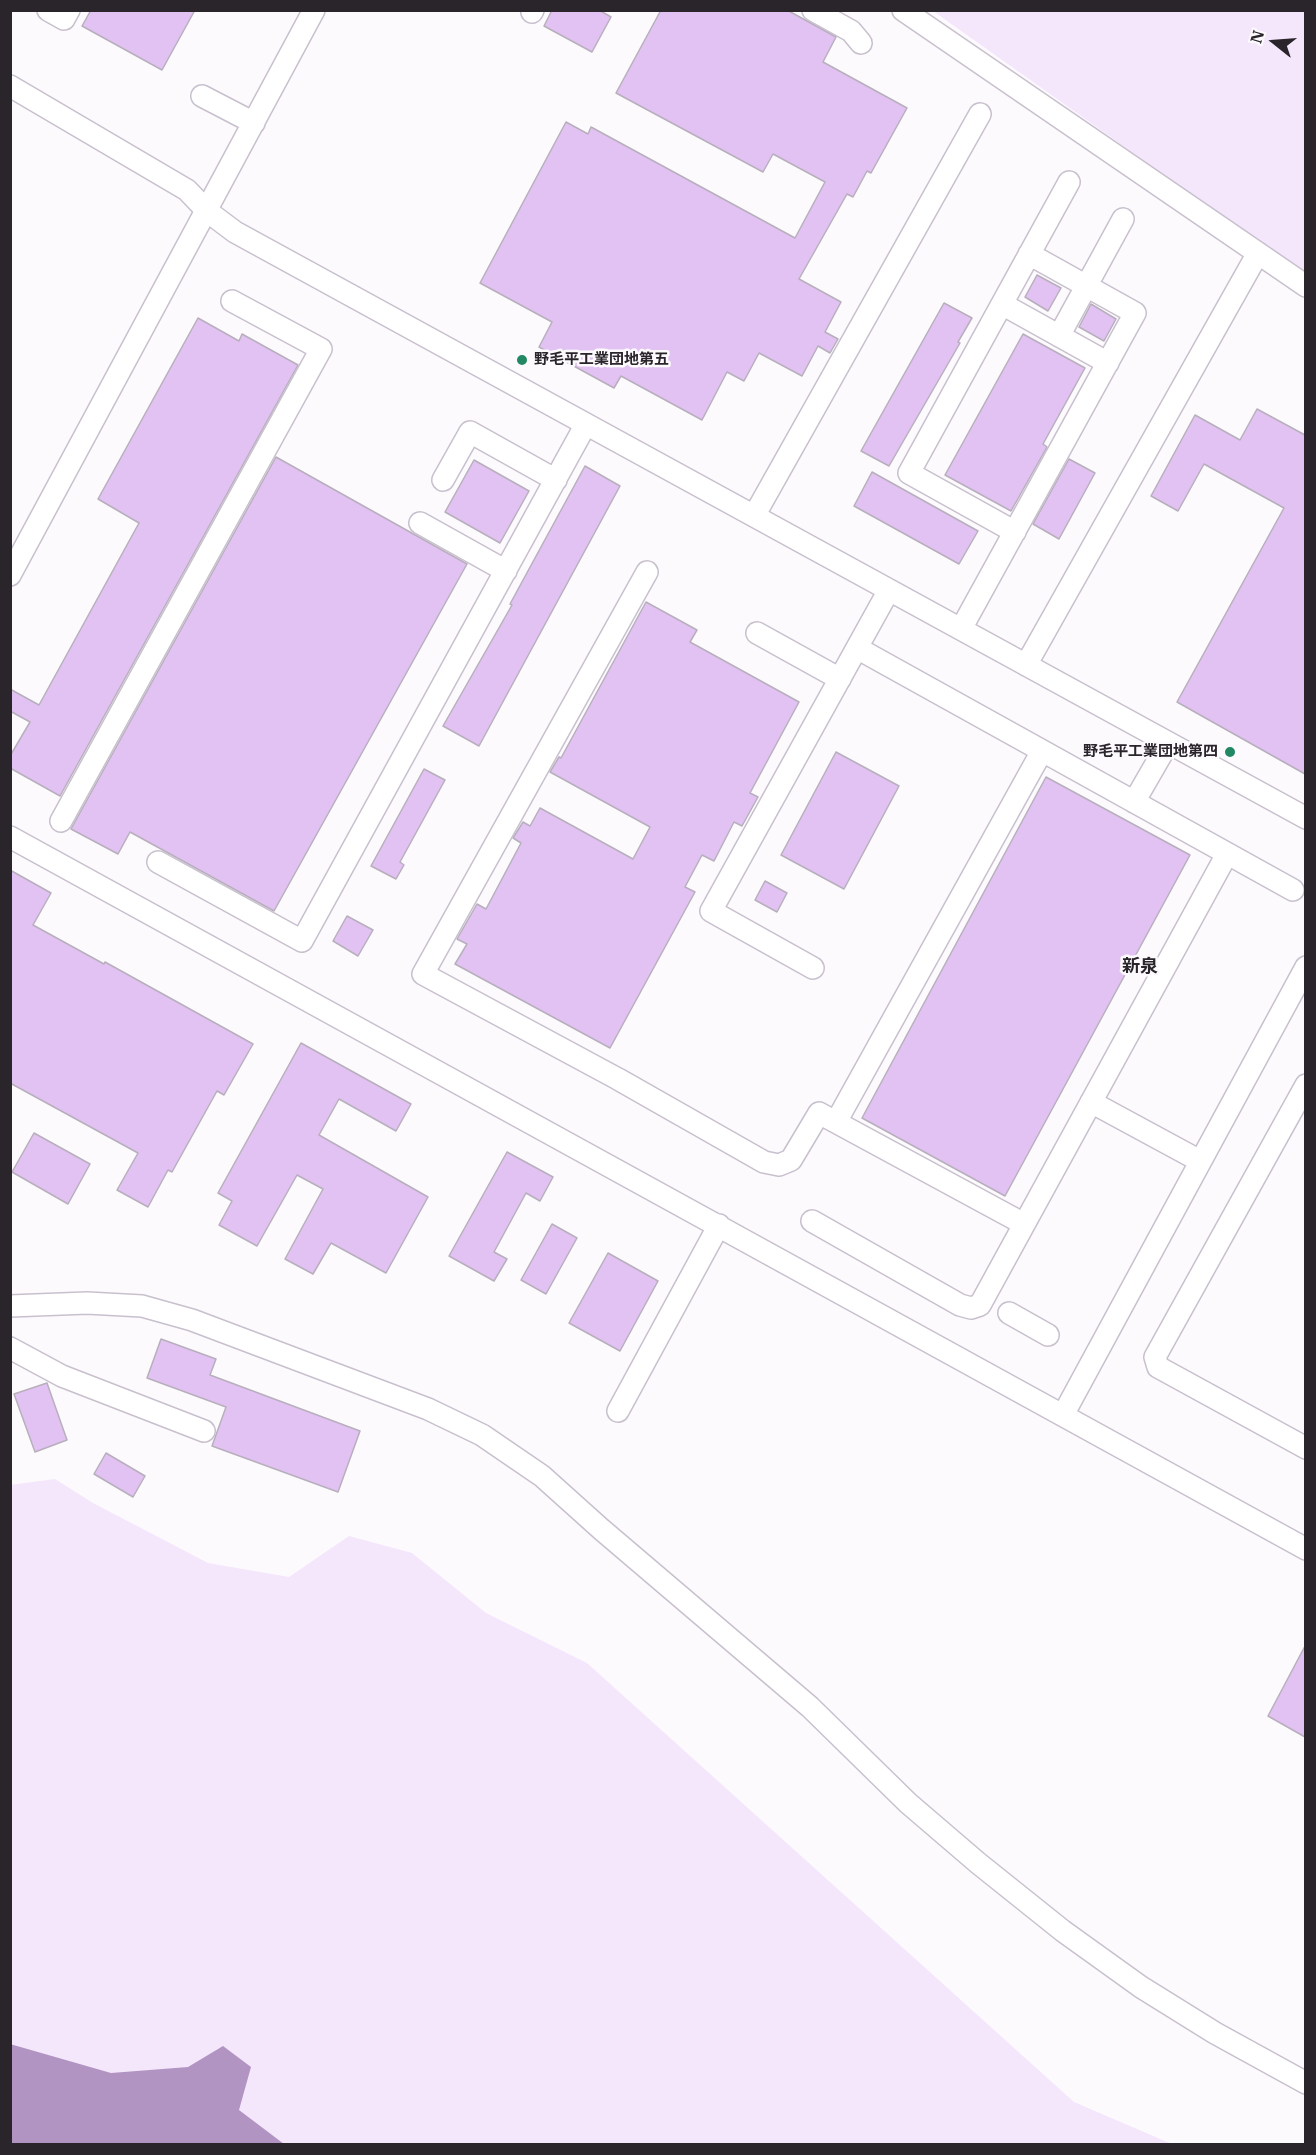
<!DOCTYPE html>
<meta charset="utf-8">
<style>
body{margin:0}
#map{position:relative;width:1316px;height:2155px;overflow:hidden;background:#fcfafd;font-family:"IBM Plex Serif",serif}
canvas{display:block}
.frame{position:absolute;inset:0;border:12px solid #29252b;pointer-events:none}
.north{position:absolute;left:1244px;top:12px;width:60px;height:60px;-webkit-text-stroke:4px #fcfafd;paint-order:stroke;rotate:287deg;font-size:16px;font-weight:700;line-height:24px;text-align:center;color:#29252b}
.north::after{content:'';display:block;margin:auto;width:21px;height:27px;background:#29252b;clip-path:polygon(50% 0,100% 100%,50% 72%,0 100%)}
</style>
<div id="map">
<canvas width="1316" height="2155"></canvas>
<div class="frame"></div>
<div class="north">N</div>
</div>
<script>
const ctx = document.querySelector('canvas').getContext('2d');
ctx.lineJoin = 'round';
function fillPath(path, color) { ctx.fillStyle = color; ctx.fill(path, 'evenodd'); }
function strokePath(path, color, width, dash) { ctx.strokeStyle = color; ctx.lineWidth = width; ctx.lineCap = dash ? 'butt' : 'round'; ctx.setLineDash(dash || []); ctx.stroke(path); }
function write(font, color, halo, rows, align = 'center') {
  ctx.font = font + ' "IBM Plex Serif","Noto Sans JP",serif'; ctx.lineWidth = 5; ctx.setLineDash([]); ctx.textBaseline = 'middle'; ctx.strokeStyle = halo; ctx.fillStyle = color; for (const [text, x, y, turn = 0] of rows) {
    ctx.save(); ctx.translate(x, y); ctx.rotate((+turn || 0) * Math.PI / 180); ctx.textAlign = isNaN(turn) ? turn : align; if (halo) ctx.strokeText(text, 0, 0); ctx.fillText(text, 0, 0); ctx.restore();
  }
}
fillPath(new Path2D(`
 M933,11H1305V275Z
 M55,1479L93,1503L208,1563L289,1577L349,1536L412,1553L486,1613L587,1663L1074,2102L1172,2144H11L10,1485Z`), '#f4e7fc');
fillPath(new Path2D(`
 M10,2044L111,2073L188,2067L223,2046L251,2067L239,2110L284,2144H11Z`), '#b294c2');
const building = new Path2D(`
 M91,10H195L162,70L82,26Z
 M552,10H599L611,17L592,52L544,26Z
 M661,10H787L836,37L823,62L907,108L871,173L867,171L853,197L847,194L799,279L841,302L825,332L838,339L830,353L818,346L802,376L759,353L744,381L727,372L702,420L621,376L614,388L539,347L552,322L480,283L566,122L588,134L591,127L795,238L825,182L773,154L763,172L616,93Z
 M1037,275L1061,288L1048,311L1025,297Z
 M944,303L972,318L958,342L960,343L889,466L861,451Z
 M1091,304L1116,319L1104,341L1079,327Z
 M198,318L239,341L242,334L298,365L60,796L10,768V756L30,722L10,711V689L39,705L139,523L98,499Z
 M1023,334L1085,368L1043,444L1047,447L1011,511L945,475Z
 M1257,409L1305,435V774L1177,702L1284,508L1204,464L1178,511L1151,496L1195,415L1240,440Z
 M276,457L467,564L274,911L130,832L118,854L71,829Z
 M1069,459L1095,473L1059,539L1033,524Z
 M474,460L529,491L500,543L445,512Z
 M585,466L620,486L479,746L443,726L512,605L510,604Z
 M872,472L978,531L959,564L854,506Z
 M646,602L697,630L690,642L799,702L750,793L758,797L742,826L734,822L714,861L702,855L685,887L695,892L610,1048L455,964L467,944L457,939L477,904L486,909L521,843L513,838L523,822L530,826L540,808L633,859L650,827L550,772L559,757L561,758Z
 M836,752L899,786L844,889L781,855Z
 M424,769L445,780L400,862L404,865L396,879L371,866Z
 M1046,777L1190,855L1005,1196L862,1118Z
 M10,870L51,893L33,925L104,964L105,962L253,1044L224,1095L217,1091L172,1172L168,1170L148,1207L117,1190L138,1153L10,1083Z
 M765,881L787,893L777,912L755,900Z
 M347,916L373,930L358,956L333,941Z
 M301,1043L411,1104L396,1131L339,1099L319,1135L428,1197L386,1273L331,1243L313,1274L285,1259L323,1189L297,1175L257,1246L219,1225L232,1201L218,1193Z
 M34,1133L90,1164L68,1204L12,1172Z
 M507,1152L553,1177L540,1201L526,1193L494,1252L507,1259L494,1281L449,1256Z
 M552,1224L577,1238L546,1294L521,1280Z
 M608,1253L658,1281L620,1351L569,1323Z
 M161,1339L216,1359L210,1375L360,1431L338,1492L212,1446L226,1407L147,1378Z
 M47,1383L67,1440L35,1452L14,1394Z
 M106,1453L145,1476L133,1497L94,1474Z
 M1305,1646V1737L1268,1716Z`);
fillPath(building, '#e1c2f2');
strokePath(building, '#b8afbd', 1.5);
const minor = new Path2D(`
 M48,10L64,19L69,10
 M813,10L851,31L861,43
 M903,10L1306,286
 M532,12L533,10
 M10,86L187,190L207,211L235,232L1306,818
 M202,96L254,123
 M1002,304L1108,363
 M1059,336L1123,219
 M443,480L470,432L556,480
 M754,516L980,114
 M420,523L506,571
 M1015,532L909,473L1069,182
 M647,572L423,974L618,1079L764,1162L779,1165L791,1160L819,1113L1024,1224
 M10,575L314,10
 M961,629L1135,313L1029,254
 M757,633L840,679
 M857,648L1293,890
 M1026,665L1258,253
 M1134,802L1168,743
 M61,821L321,349L232,301
 M10,837L1306,1549
 M158,862L302,941L586,424
 M813,968L711,911L889,590
 M1306,1085L1155,1357L1158,1367L1306,1448
 M1091,1102L1200,1161
 M836,1122L1042,751
 M812,1221L960,1305L971,1308L980,1305L1227,854
 M10,1306L87,1303L142,1306L192,1320L428,1409L482,1435L542,1476L601,1529L810,1707L908,1803L978,1863L1063,1931L1141,1987L1215,2033L1306,2083
 M1009,1313L1048,1335
 M10,1348L62,1376L204,1431
 M618,1411L719,1225
 M1063,1415L1306,967`);
strokePath(minor, '#c9c0ce', 24);
strokePath(minor, '#fff', 21);
for (const [x, y, r, color] of [
 [522,360,6,"#228863"],
 [1230,752,6,"#228863"]
]) { const dot = new Path2D(); dot.arc(x, y, r, 0, 2 * Math.PI); ctx.fillStyle = color; ctx.fill(dot); strokePath(dot, '#fcfafd', 2); }
write('bold 15px', '#29252b', '#fcfafd', [
 ["野毛平工業団地第五",534,360],
 ["野毛平工業団地第四",1218,752,"right"]
], 'left');
write('bold 18px', '#29252b', '#fcfafd', [
 ["新泉",1140,967]
]);
</script>
